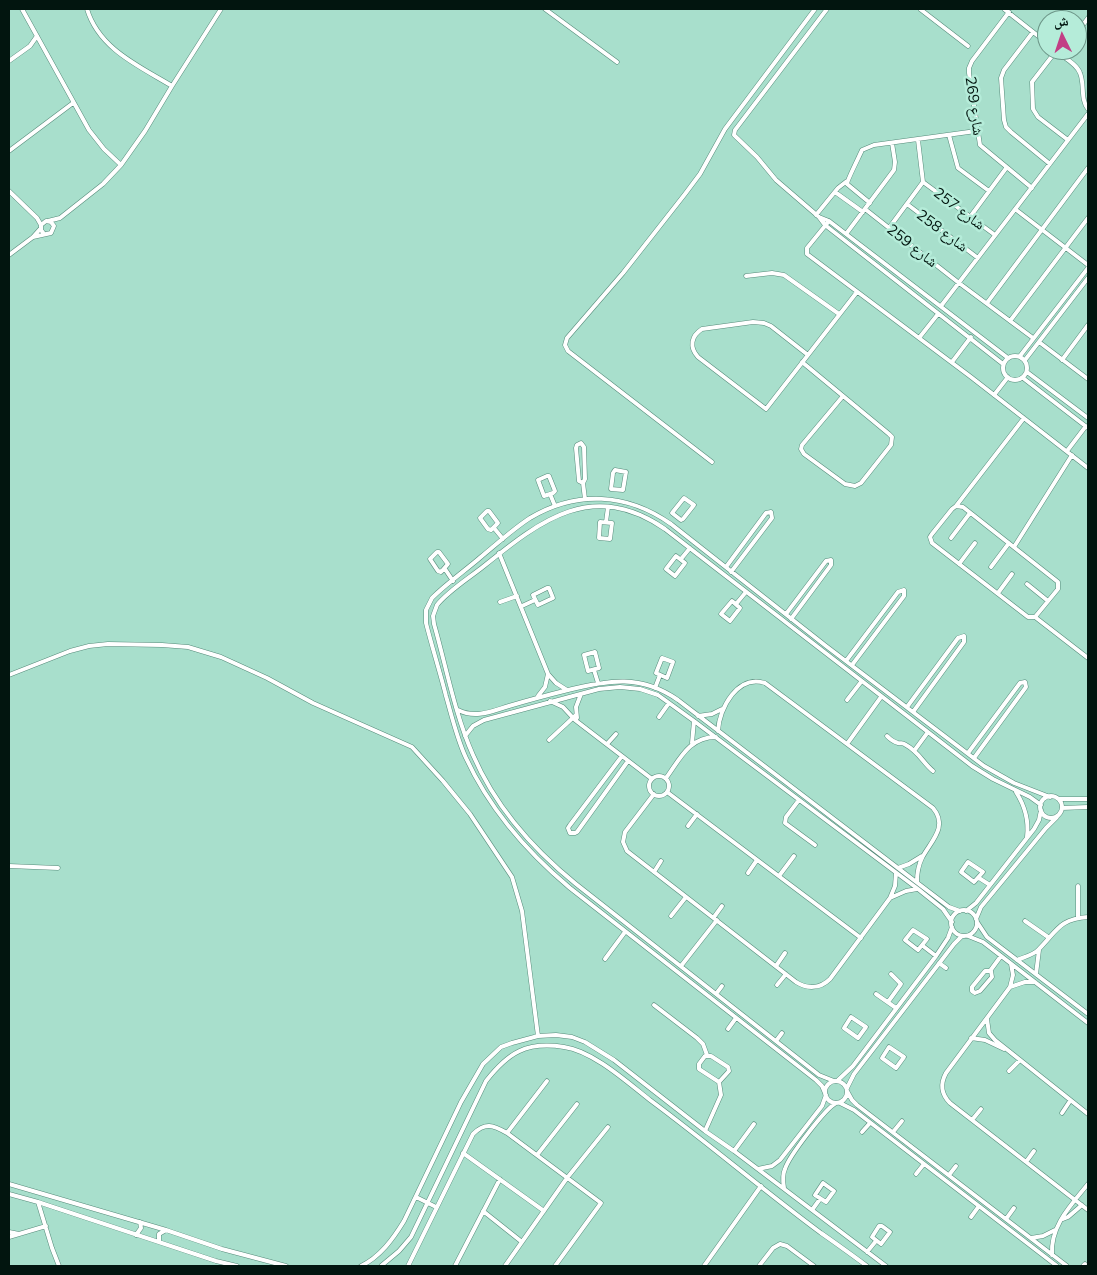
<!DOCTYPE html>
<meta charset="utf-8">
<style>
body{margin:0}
#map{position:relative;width:1097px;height:1275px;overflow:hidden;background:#a8dfcc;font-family:Mulish,"Noto Naskh Arabic",sans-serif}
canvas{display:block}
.frame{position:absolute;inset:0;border:10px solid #02150f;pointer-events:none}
.north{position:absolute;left:1037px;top:10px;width:50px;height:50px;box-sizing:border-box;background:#b5ecd9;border:1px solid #6d9688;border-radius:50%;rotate:356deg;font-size:14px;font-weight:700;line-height:20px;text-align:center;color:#02150f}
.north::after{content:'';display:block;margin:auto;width:18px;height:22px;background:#c23e85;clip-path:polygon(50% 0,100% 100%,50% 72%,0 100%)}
</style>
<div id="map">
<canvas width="1097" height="1275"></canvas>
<div class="frame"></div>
<div class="north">ش</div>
</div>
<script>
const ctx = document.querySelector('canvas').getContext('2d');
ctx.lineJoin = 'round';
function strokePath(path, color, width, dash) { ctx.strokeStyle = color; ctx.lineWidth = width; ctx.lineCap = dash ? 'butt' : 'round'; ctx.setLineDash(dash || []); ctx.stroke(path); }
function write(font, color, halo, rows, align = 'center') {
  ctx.font = font + ' Mulish,"Noto Naskh Arabic",sans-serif'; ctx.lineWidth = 5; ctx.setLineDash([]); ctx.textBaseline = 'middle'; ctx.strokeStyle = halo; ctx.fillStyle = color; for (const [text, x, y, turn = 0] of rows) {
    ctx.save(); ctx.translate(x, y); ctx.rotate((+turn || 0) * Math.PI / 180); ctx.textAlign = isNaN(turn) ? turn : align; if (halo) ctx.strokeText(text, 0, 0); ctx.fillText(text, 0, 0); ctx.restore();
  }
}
const minor = new Path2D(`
 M22,9L89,130L104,149L121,165
 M87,9C99,49 139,66 172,86
 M545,9L617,62
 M827,9L735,130L734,135L757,157L776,180L819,217L825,225L1003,364
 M920,9L968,46
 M1004,9L1047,43
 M1009,12L972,61L969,68V73L980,145L1032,188
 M1033,32L1004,70L1001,78L1004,120L1006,127L1011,132L1050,164
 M1077,33L1088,18
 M1056,51L1032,82L1033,109L1038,117L1068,140
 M1056,51C1063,57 1077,64 1080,73C1085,85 1080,99 1088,109
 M9,61L30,46L37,36
 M949,135L958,168L989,191
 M9,151L73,103
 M923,182L995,235
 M9,191L37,218L41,225
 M835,192L863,212
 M870,203L847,184C847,180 860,155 862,150L874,145L976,131
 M907,204L978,258
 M865,209L959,283L1033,338
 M1015,209L1088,265
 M816,215L838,188L847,181
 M819,217L829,221L1008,358
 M970,217L1007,167
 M48,221L60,218L103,184L121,165L145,131L172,86L221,9
 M829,221L807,248V254L971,377L1088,468
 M889,228L923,182L918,140
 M846,234L894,170L895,162L892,143
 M33,237L51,233L54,226L51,222L46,221L41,225V230L44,234
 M9,255L33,237L41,228
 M746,276L772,273L784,275L839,314
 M987,303L1088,168
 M941,306L1088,114
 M1010,321L1088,218
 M919,338L938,314
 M1039,342L1088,379
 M808,355L771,326L764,323L753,322L702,329C691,336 689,347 698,357L766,409L857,292
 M1003 368a12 12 0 1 1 24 0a12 12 0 1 1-24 0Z
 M1020,356L1088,268
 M1025,360L1088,278
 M1062,360L1088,325
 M802,362L889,434L892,437L891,445L861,483L855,486L845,484L804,454L801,449L802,445L843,396
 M952,362L971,337
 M1027,372L1088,418
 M1023,378L1088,428
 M994,395L1008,377
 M581,443L584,447L585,479L583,483L579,481L576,448L577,445Z
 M1067,451L1086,426
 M712,462L568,351L565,345L567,338L623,273L685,194L700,174L725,129L815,9
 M615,470L626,472L623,490L611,489L613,473Z
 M547,476H549L555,491L553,493L544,496L538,480Z
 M583,483L585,499
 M550,494L555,506
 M684,498L694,505L683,519L681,520L672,513Z
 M956,506L963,507L1058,582V589L1035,617H1028L932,543L930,537L932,534L952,509Z
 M956,506L1024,418
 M487,511H489L498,523L491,530L488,529L480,518Z
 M600,522L612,523L610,539L599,538Z
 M606,522L608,507
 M494,528L503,539
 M951,538L970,513
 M1014,547L1072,455
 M437,552H439L448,564L441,572L438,571L430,559Z
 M499,553L548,674L556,683L567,690
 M676,556L685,563L675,576L666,569Z
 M681,559L690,548
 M959,564L975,543
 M726,567L766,513L771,512L772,518L731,572
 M991,567L1009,543
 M445,569L453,581
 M1027,584L1048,601
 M547,588H549L553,598L538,605L533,595Z
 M998,593L1012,574
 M732,601L740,608L730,621L721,614Z
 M500,602L517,596
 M736,604L746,592
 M522,606L535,600
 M786,614L826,561L831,560V565L791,619
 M1035,617L1088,658
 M595,652L599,668L588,671L584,655Z
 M662,658L673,662L667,678L656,673Z
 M846,661L898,592L904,590V596L852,665
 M594,670L598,683
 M9,675L70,651L89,646L108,644L162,645L188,647L221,657L267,678L313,703L412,747L443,781L470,814L512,877L522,911L538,1036
 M655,688L660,675
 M538,696L545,687L548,674
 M847,700L861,682
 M550,701L563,707L575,720L652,779
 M907,707L958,638L964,636V642L913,712
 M458,710C476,719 492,711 509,706C529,700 548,695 568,690C609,680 641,674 678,700L949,907L960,911
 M698,716L712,714L722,709
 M659,717L669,703
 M577,718L576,707L581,694
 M718,731C719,708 738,674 765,683L933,808C949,827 930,842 922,858C918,866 917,874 917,882
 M465,736L473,726L484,720L599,689L620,687L640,689L658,695L694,721L918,889L943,909L952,922
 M887,736C890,739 894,742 898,743C903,744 901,742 906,745C919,752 923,763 933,771
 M549,740L576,715
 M692,743L694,721
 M607,744L616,734
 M847,744L881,697
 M914,751L928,732
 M968,753L1020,683L1025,682L1026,687L974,758
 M622,756L570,825L568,828L570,833H575L577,832L628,761
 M649 786a10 10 0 1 1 20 0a10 10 0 1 1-20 0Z
 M666,778C680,759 689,737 716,737
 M667,792L861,938
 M1016,792C1025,806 1029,821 1027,837
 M654,794L625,832L623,842L627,851L796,982C807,989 820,989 830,979L890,898L895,886L896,873
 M1040 807a11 11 0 1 1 22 0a11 11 0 1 1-22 0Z
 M1059,799H1088
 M799,800L786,817L785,823L815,845
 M1062,808L1088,807
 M688,826L697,814
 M968,862L983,872L974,882L961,872Z
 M9,866L58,868
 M898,868L909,864L922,856
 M654,872L661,861
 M748,873L757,860
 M779,876L794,856
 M979,878L990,885
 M1078,886V918
 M890,898L906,891L917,889
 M951 923a13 13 0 1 1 26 0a13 13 0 1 1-26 0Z
 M966,911L976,903L1034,829L1039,820L1041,810
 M671,916L686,897
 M714,917L722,906
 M976,919L981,907L1046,828L1057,817
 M1025,921L1048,937
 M977,922L987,937L1088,1014
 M913,930L927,939L918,950L905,940Z
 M968,936L983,942L1088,1023
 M923,946L936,956
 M605,959L625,932
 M1017,960C1024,957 1034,955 1039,949C1057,931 1059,919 1088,917
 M939,963L946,968
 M1011,964L1013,975L1010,987L946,1073C940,1084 941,1094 950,1103L1088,1210
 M681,966L717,920
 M776,966L785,953
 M985,971H991L992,977L980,991L975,993L972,991V987Z
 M990,971L1001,956
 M1036,974L1039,950
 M777,985L786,974
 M1010,987L1025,982H1035
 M716,994L722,986
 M876,994L896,1008
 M888,1002L901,984L891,974
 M654,1005L697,1038L703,1044L707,1055
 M851,1017L866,1027L858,1038L844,1028Z
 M987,1019L989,1033L995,1040L1088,1114
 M728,1029L736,1018
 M971,1038L985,1040L1004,1049
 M776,1041L782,1033
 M889,1047L904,1057L896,1068L882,1058Z
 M1009,1071L1019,1061
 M825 1092a11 11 0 1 1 22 0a11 11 0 1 1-22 0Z
 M834,1081L819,1075L576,884C534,850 495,806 473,755C455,715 446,666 434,624L433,616L437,605C448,591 469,578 484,566C541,520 593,479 665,529L972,766L993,779L1030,797L1041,805
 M837,1081L853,1066L936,956L948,938L952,927
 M847,1088L854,1074L954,944L962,936
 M847,1091L852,1100L857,1105L1067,1266
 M825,1093L822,1086L816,1080L570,888C527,852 490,810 466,758C457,739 452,717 446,696C440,672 432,647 426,623V610L432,598C447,583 466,570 482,556C498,543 513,529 530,518C577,490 627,493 671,524L826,646L984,766L1014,783L1050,797
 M840,1103L854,1110L1057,1266
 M1062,1113L1070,1101
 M972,1120L981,1109
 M705,1131L721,1095L719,1082L699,1069V1064L705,1056H711L728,1067L729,1071L719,1082
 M862,1132L870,1123
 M893,1132L902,1121
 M507,1133L547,1081
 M734,1151L754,1124
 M463,1153L544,1211
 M537,1155L577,1104
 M1026,1162L1034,1151
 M758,1169L772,1166L780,1160L822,1106L826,1095
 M916,1174L924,1164
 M949,1175L956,1166
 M823,1183L834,1191L826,1202L815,1195Z
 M9,1184L166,1230L222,1249L286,1266
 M784,1188C783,1182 782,1175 785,1169C789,1156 825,1109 836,1103
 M9,1194L38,1202L216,1261L237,1266
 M416,1197L436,1207
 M38,1202L52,1248L59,1266
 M812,1210L820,1199
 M483,1211L522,1242
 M971,1217L979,1206
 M1006,1219L1014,1208
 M1063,1219L1068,1217L1082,1205
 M879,1226H882L890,1232L881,1244L872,1237Z
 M9,1232L19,1234
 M136,1235L141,1228L140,1222
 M9,1237L46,1226
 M1031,1238L1043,1236L1055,1230
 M159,1242V1234L166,1230
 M867,1252L876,1241
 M1052,1255C1050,1226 1071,1205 1088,1184
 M361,1266C380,1257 393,1239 404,1221L461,1102L483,1064L501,1047L512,1043L538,1036L556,1035L572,1037L585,1042L614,1060L705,1131L734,1151L886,1266
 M381,1266L399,1251L411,1237L486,1081C508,1053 526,1041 564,1047C593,1051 627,1082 650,1100C708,1143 763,1190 821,1233C837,1244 852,1255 867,1266
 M408,1266L473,1134C485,1122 493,1125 507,1133L601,1203L555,1266
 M455,1266L500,1179
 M505,1266L567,1178L608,1127
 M704,1266L761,1186
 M759,1266L773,1248L780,1244L787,1246L814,1266
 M1083,1266L1085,1264`);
strokePath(minor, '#568b7a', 5);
strokePath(minor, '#fff', 4);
write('15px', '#02150f', '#b5ecd9', [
 ["شارع 269",974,106,82],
 ["شارع 257",959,209,37],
 ["شارع 258",942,231,37],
 ["شارع 259",912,246,38]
]);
</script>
